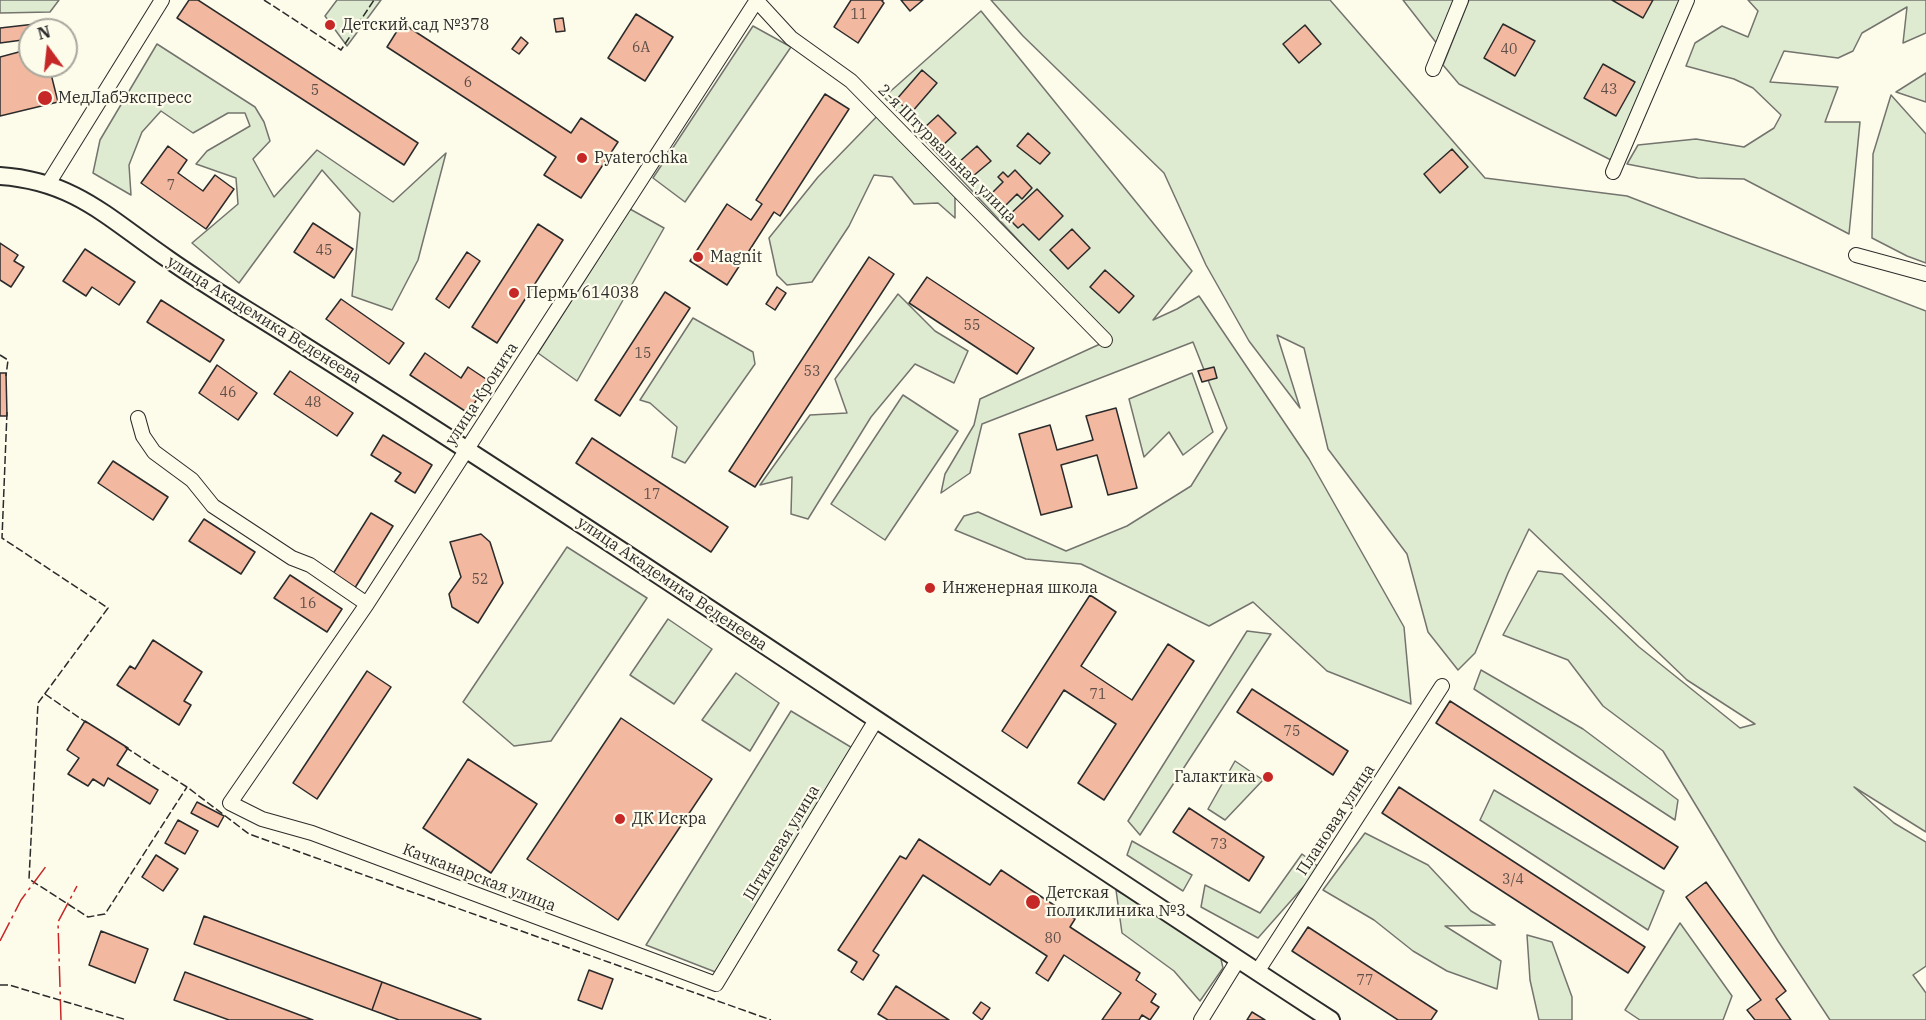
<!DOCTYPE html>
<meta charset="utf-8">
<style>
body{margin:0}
#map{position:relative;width:1926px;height:1020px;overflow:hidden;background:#fdfbea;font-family:"IBM Plex Serif",serif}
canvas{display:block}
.north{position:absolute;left:18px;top:18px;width:60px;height:60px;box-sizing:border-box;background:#fdfbea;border:2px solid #a9a89e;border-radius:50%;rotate:345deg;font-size:16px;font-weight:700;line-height:24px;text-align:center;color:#2b2b2b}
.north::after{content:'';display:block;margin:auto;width:21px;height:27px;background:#c62828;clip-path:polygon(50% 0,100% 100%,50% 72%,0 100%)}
</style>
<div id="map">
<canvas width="1926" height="1020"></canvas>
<div class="north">N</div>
</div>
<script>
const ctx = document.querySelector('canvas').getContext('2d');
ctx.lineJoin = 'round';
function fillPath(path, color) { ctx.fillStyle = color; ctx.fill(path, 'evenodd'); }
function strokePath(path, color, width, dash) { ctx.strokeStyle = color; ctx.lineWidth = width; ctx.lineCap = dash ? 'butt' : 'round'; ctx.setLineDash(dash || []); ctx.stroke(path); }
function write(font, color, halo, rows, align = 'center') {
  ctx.font = font + ' "IBM Plex Serif",serif'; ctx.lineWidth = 4.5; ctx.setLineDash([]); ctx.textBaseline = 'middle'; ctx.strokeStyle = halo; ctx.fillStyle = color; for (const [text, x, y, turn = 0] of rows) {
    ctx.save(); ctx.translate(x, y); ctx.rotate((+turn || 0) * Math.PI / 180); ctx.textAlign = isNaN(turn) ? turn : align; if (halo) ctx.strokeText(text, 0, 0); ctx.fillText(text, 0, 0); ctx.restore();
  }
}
const green = new Path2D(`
 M0,0H59L50,12L0,13Z
 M337,0H381L347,46L325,16Z
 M991,0H1330L1485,178L1627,196L1926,311V832L1854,787L1894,823L1926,842V966L1913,975L1926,993V1020H1830L1778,941L1663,751L1603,706L1568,660L1503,635L1538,571L1562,574L1639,647L1740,728L1755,724L1687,680L1529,529L1508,573L1475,653L1458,670L1428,632L1407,554L1328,449L1304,348L1277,335L1300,408L1249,341L1206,265L1164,173L1023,36Z
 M1403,0H1467L1438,45Z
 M1469,0H1682L1613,161L1459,84L1443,65Z
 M1748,0H1926V33L1903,43L1907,7L1862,33L1853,51L1838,58L1784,51L1770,82L1838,87L1825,122H1860L1849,234L1744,179L1698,178L1627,164L1638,145L1696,139L1744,147L1774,128L1781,115L1753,88L1734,79L1686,66L1695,43L1722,26L1748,37L1758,11Z
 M981,11L1192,271L1153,320L1177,309L1199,296L1309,459L1404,627L1411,704L1327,671L1253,602L1209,626L1081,564L1026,559L955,530L964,516L978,512L1066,551L1127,526L1191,486L1227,428L1193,342L982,424L970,473L941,493L945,474L974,425L980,399L1111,339L884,97Z
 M753,26L791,47L685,202L653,178Z
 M157,44L255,107L264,122L270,141L253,159L274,197L317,150L393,202L446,153L418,260L392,310L352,296L360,213L322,170L239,283L192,243L238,204L236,178L196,164L207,151L250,126L245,113H228L193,133L161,111L142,132L129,165L131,195L93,173L100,140Z
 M1926,73V102L1896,92Z
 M1891,95L1926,134V263L1907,256L1872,238L1873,154Z
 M886,107L955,190V218L938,203L914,204L892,177L874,175L849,226L812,282L787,285L777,275L769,238L818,177Z
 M630,209L664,228L577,381L538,353Z
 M898,294L935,331L968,351L954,383L915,364L871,417L808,519L791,514L792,477L760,485L810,415L847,413L835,379Z
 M693,318L753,352L755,364L685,463L672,457L677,427L650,403L640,400Z
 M1192,373L1213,432L1183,455L1169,432L1144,457L1129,399Z
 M903,395L958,431L885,540L831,504Z
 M567,547L647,598L551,741L514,746L463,702Z
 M668,619L712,649L674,704L630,675Z
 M1247,631L1271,634L1140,835L1128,821Z
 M1481,670L1583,729L1678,800L1675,820L1474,689Z
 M736,673L779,703L750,751L702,720Z
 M791,711L854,749L718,973L646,945Z
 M1235,761L1263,780L1225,820L1208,809Z
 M1494,790L1664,891L1648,930L1480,820Z
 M1365,833L1428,865L1471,911L1495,925L1445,926L1501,961L1497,989L1447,971L1413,951L1374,920L1323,890Z
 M1132,841L1192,875L1183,891L1127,855Z
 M1302,854L1320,868L1258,938L1201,907L1205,885L1260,913Z
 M1116,890L1218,946L1223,968L1200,1001L1174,971L1122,933Z
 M1680,923L1732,996L1723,1020H1640L1625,1010Z
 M1527,935L1552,942L1572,997V1020H1539L1530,980Z`);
fillPath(green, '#deebd1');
strokePath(green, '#74746e', 1.5);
const building = new Path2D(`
 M189,0H198L418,143L404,165L177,18Z
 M851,0H883L882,1L884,3L858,43L834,27Z
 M901,0H923L910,11Z
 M1612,0H1653L1643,18Z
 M636,14L673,37L645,81L608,58Z
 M563,18L565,31L556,32L554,19Z
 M44,23L45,30H30V39L0,43V28Z
 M402,23L571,133L581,118L618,142L581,198L544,175L556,157L387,47Z
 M1503,24L1535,41L1515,76L1484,58Z
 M1305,25L1321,44L1299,63L1283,44Z
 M521,37L528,43L519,54L512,49Z
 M30,49V66H49L58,102L0,116V57Z
 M1603,64L1635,82L1616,116L1584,98Z
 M922,70L937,83L911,113L896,100Z
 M825,94L849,109L780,216L774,212L727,285L690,261L727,204L751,220L762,204L756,200Z
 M938,115L956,133L942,146L924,128Z
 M1028,133L1050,153L1040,164L1017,146Z
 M168,146L187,160L178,173L203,191L215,175L234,189L206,229L141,183Z
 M977,146L991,161L972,177L959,162Z
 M1452,149L1468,167L1440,193L1424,174Z
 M1015,170L1032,188L1022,199L1017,194L1005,206L992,193L1003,182L998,177L1003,172L1008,177Z
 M1037,189L1063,216L1039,240L1023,224L1018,228L1007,217Z
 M313,223L353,249L334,278L294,252Z
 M538,224L563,240L497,343L472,327Z
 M1072,229L1090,248L1068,269L1050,250Z
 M0,243L18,255L14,261L24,267L11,287L0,280Z
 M85,249L135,282L119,305L92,287L86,296L63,281Z
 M467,252L480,261L449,308L436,299Z
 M869,257L894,274L755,487L729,471Z
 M1105,270L1134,296L1119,313L1090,287Z
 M927,277L1034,348L1017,374L909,303Z
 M777,287L786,293L775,310L766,304Z
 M665,292L690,308L620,416L595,400Z
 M341,299L404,343L389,364L326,319Z
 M161,300L224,340L210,362L147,322Z
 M425,353L461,378L468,367L489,381L468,413L410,375Z
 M217,365L257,393L238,420L199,393Z
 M1214,367L1217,378L1202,382L1198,371Z
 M290,371L353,413L337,436L274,394Z
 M0,373H6L7,416H0Z
 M1116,408L1137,488L1108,495L1097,455L1061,465L1072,507L1041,515L1019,434L1050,425L1057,450L1093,440L1086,416Z
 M383,435L432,465L415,493L395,481L401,473L371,455Z
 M592,438L728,527L711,552L576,463Z
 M113,461L168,497L153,520L98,483Z
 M371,513L393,526L353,591L331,577Z
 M204,519L255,552L241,574L189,541Z
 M481,534L490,542L503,583L478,623L452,607L449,594L461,577L450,542Z
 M290,575L342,609L327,632L274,598Z
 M1090,595L1116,612L1081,666L1132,700L1168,644L1194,661L1104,800L1078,783L1116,724L1064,690L1027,748L1002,731Z
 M153,640L202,672L184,701L191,705L179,725L117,685L130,666L135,669Z
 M367,671L391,687L317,799L293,783Z
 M1252,689L1348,751L1333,775L1237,712Z
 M1450,701L1678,847L1664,869L1436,723Z
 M621,718L712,779L618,920L527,859Z
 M85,721L128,748L117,765L158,790L150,804L108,778L104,786L93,779L88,786L68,774L79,758L67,750Z
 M468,759L537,804L491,873L423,828Z
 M1399,787L1645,947L1628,973L1382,813Z
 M197,802L224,816L218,827L191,813Z
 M1189,808L1264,857L1249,881L1173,832Z
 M178,820L198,831L185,854L165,843Z
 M919,839L990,885L1001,870L1075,919L1070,927L1140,973L1136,980L1156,994L1151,1002L1159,1007L1150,1020L1142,1015L1139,1020H1102L1121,993L1064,955L1048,981L1036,973L1047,956L923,875L873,951L879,955L863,980L851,972L857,962L838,950L900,856L906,859Z
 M156,855L178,869L163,891L142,877Z
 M1706,882L1786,991L1776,999L1791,1020H1755L1747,1010L1761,1000L1686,897Z
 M204,916L382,982L372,1010L194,944Z
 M1308,927L1437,1011L1431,1020H1398L1292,951Z
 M101,931L148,949L135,983L89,965Z
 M589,970L613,979L602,1009L578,1000Z
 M185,972L313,1020H229L174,1000Z
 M382,982L481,1019L480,1020H399L372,1010Z
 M896,986L949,1020H888L878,1014Z
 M981,1002L990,1008L982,1020L973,1013Z
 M1252,1012L1265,1020H1247Z`);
fillPath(building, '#f2b8a0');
strokePath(building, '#2b2b2b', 1.5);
const minor = new Path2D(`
 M757,0L367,604L230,803L262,819L312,833L716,984L876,720
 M757,1L791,38L851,81L1105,340
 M1433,69L1461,0
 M1613,172L1687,0
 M48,184L162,0
 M1856,255L1926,274
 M138,418L143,436L154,452L192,480L213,506L292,558L310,565L367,604
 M1257,972L1442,686
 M1201,1020L1238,960`);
const tertiary = new Path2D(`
 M0,176C75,181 109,219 168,259C209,288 253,313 295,340C644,560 985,795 1331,1020`);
strokePath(minor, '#2b2b2b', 16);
strokePath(tertiary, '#2b2b2b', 20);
strokePath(minor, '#fdfbea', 14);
strokePath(tertiary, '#fdfbea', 16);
strokePath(new Path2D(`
 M264,0L341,50L374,0
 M0,355L8,360L6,376
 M7,412L2,538L108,608L38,703L29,879L88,917L105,914L187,787
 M45,694L87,723
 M125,747L187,787L249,834L771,1020
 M0,985H9L127,1020`), '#2b2b2b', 1.5, [8, 3]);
strokePath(new Path2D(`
 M0,941L21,900L47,865
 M61,1020L58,922L77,886`), '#c62828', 1.5, [21, 4.5, 3, 4.5]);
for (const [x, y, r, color] of [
 [330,25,6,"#c62828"],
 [45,98,8,"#c62828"],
 [582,158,6,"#c62828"],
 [698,257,6,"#c62828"],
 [514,293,6,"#c62828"],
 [930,588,6,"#c62828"],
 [1268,777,6,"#c62828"],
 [620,819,6,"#c62828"],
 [1033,902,8,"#c62828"]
]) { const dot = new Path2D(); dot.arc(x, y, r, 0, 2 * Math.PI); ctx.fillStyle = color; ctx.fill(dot); strokePath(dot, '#fdfbea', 2); }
write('14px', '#5d4e48', null, [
 ["11",859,15],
 ["6А",641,48],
 ["40",1509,50],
 ["6",468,83],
 ["43",1609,90],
 ["5",315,91],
 ["7",171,186],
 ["45",324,251],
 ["55",972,326],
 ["15",643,354],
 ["53",812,372],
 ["46",228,393],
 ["48",313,403],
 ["17",652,495],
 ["52",480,580],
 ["16",308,604],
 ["71",1098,695],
 ["75",1292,732],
 ["73",1219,845],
 ["3/4",1513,880],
 ["80",1053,939],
 ["77",1365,981]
]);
write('16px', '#2b2b2b', '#fdfbea', [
 ["Детский сад №378",342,25],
 ["МедЛабЭкспресс",58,98],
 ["Pyaterochka",594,158],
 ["Magnit",710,257],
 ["Пермь 614038",526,293],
 ["Инженерная школа",942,588],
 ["Галактика",1256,777,"right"],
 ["ДК Искра",632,819],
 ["Детская",1046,893],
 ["поликлиника №3",1046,911]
], 'left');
write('16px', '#2b2b2b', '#fdfbea', [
 ["2-я Штурвальная улица",947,154,45],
 ["улица Академика Веденеева",264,320,32],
 ["улица Кронита",482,394,-57],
 ["улица Академика Веденеева",672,584,34],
 ["Плановая улица",1336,820,-57],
 ["Штилевая улица",782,843,-59],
 ["Качканарская улица",479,878,21]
]);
</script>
